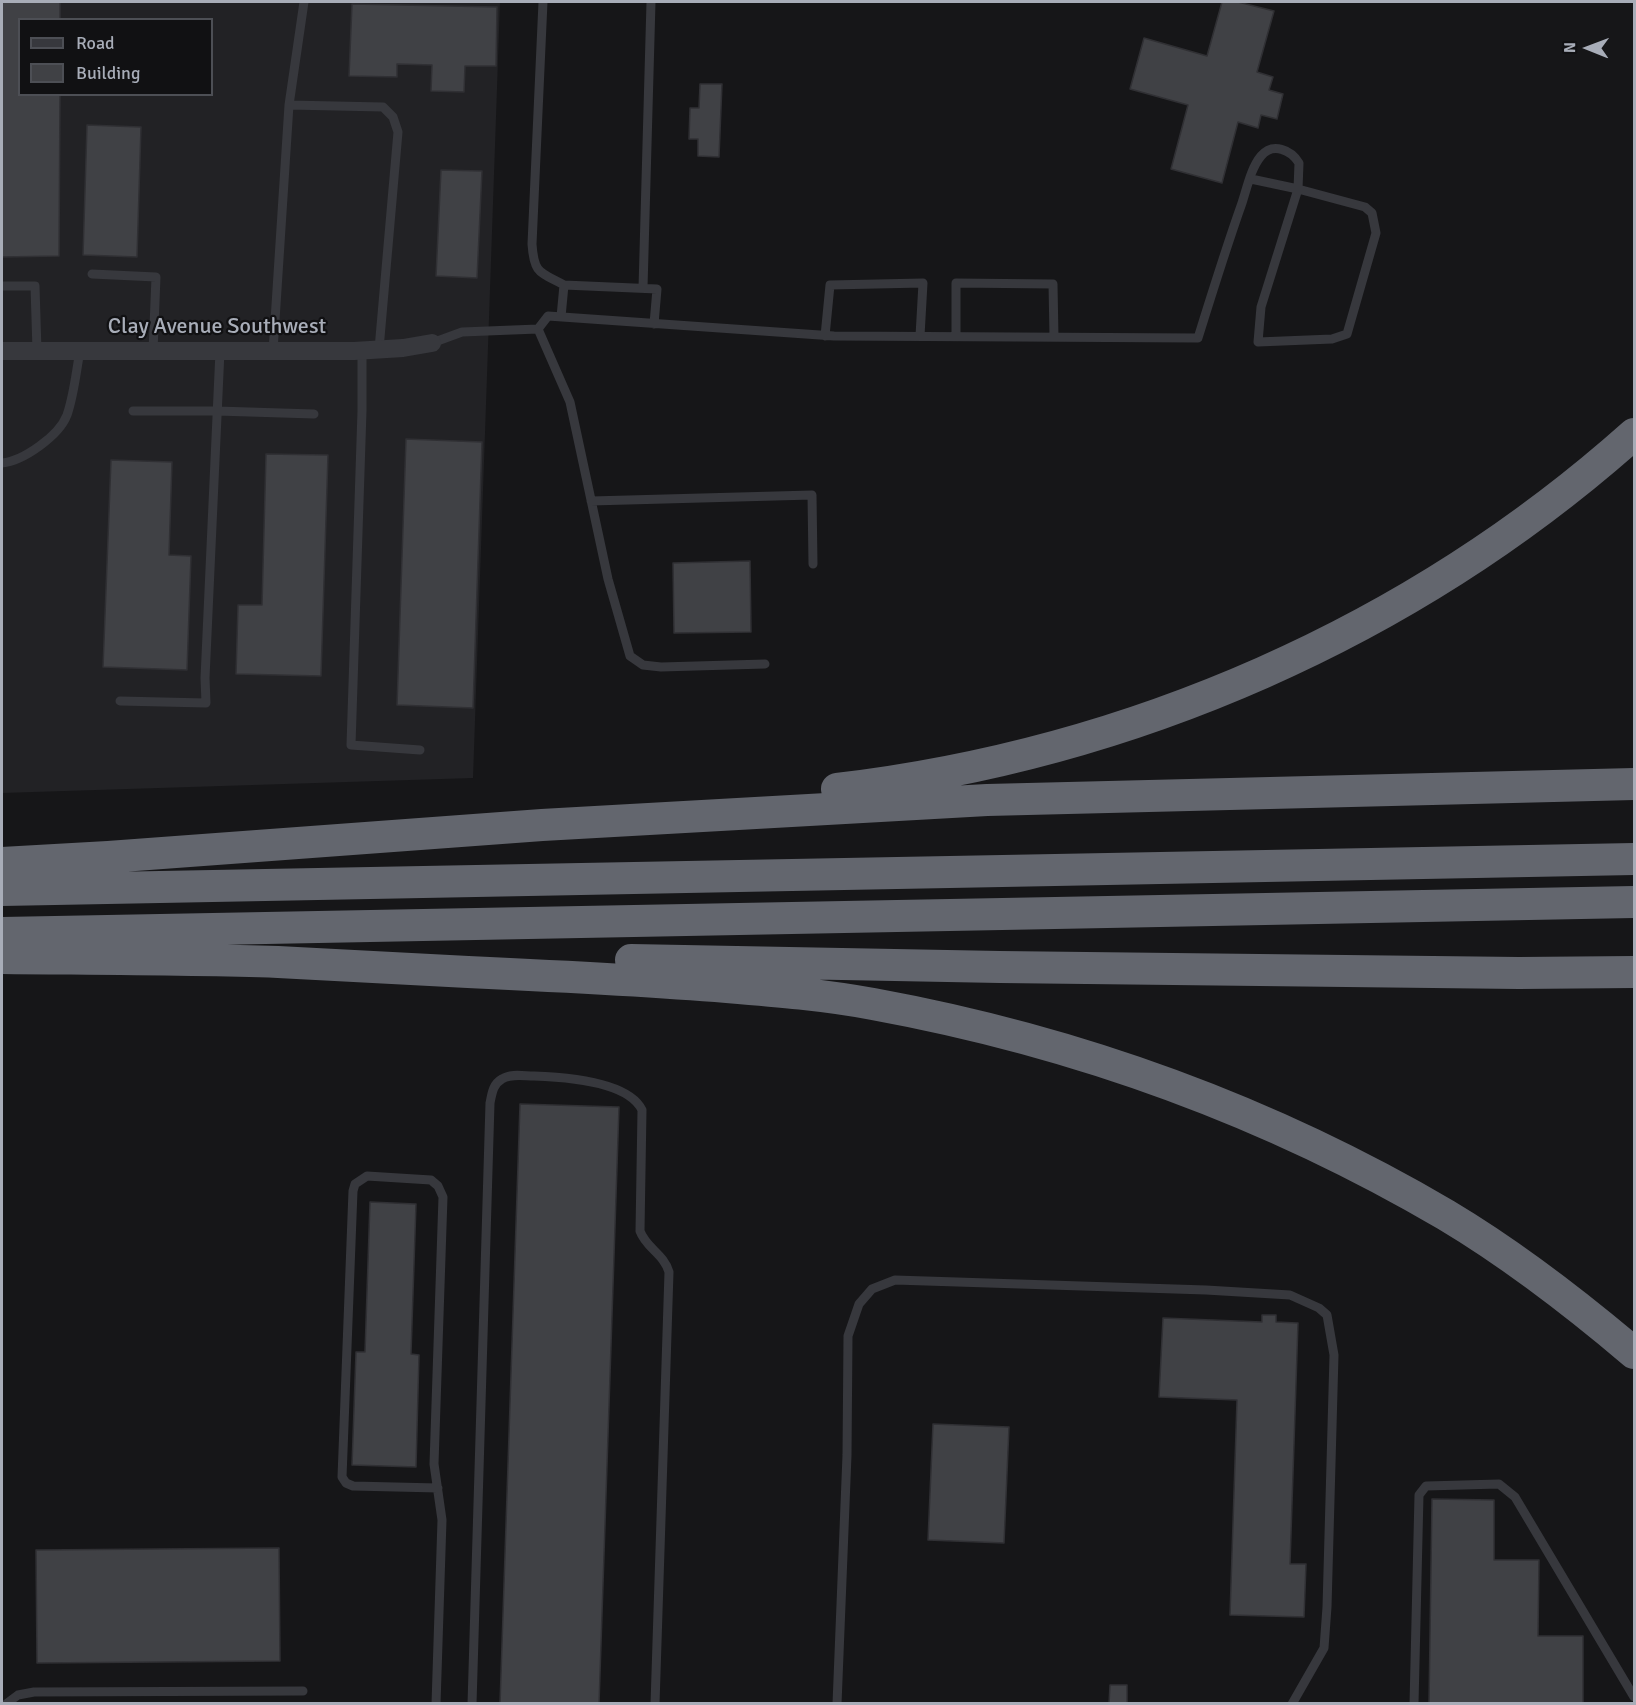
<!DOCTYPE html>
<style>
body{margin:0}
#map{position:relative;width:1636px;height:1705px;overflow:hidden;background:#161618;font-family:Signika,sans-serif}
canvas{display:block}
.frame{position:absolute;inset:0;border:3px solid #a8adb8;pointer-events:none}
.legend{position:absolute;left:18px;top:18px;width:195px;height:78px;box-sizing:border-box;background:#111113;border:2px solid #4d4f55;margin:0;padding:8px 10px;list-style:none;font-size:18px;color:#a8adb8}
.legend li{display:flex;align-items:center;gap:12px;height:30px}
.legend b{width:30px;border:2px solid #4d4f55}
.north{position:absolute;left:1558px;top:18px;width:60px;height:60px;-webkit-text-stroke:4px #111113;paint-order:stroke;rotate:271deg;font-size:16px;font-weight:700;line-height:24px;text-align:center;color:#a8adb8}
.north::after{content:'';display:block;margin:auto;width:21px;height:27px;background:#a8adb8;clip-path:polygon(50% 0,100% 100%,50% 72%,0 100%)}
</style>
<div id="map">
<canvas width="1636" height="1705"></canvas>
<div class="frame"></div>
<ul class="legend">
<li><b style="height:8px;background:#37383d"></b>Road</li>
<li><b style="height:16px;background:#404145"></b>Building</li>
</ul>
<div class="north">N</div>
</div>
<script>
const ctx = document.querySelector('canvas').getContext('2d');
ctx.lineJoin = 'round';
function fillPath(path, color) { ctx.fillStyle = color; ctx.fill(path, 'evenodd'); }
function strokePath(path, color, width, dash) { ctx.strokeStyle = color; ctx.lineWidth = width; ctx.lineCap = dash ? 'butt' : 'round'; ctx.setLineDash(dash || []); ctx.stroke(path); }
function write(font, color, halo, rows, align = 'center') {
  ctx.font = font + ' Signika,sans-serif'; ctx.lineWidth = 4.5; ctx.setLineDash([]); ctx.textBaseline = 'middle'; ctx.strokeStyle = halo; ctx.fillStyle = color; for (const [text, x, y, turn = 0] of rows) {
    ctx.save(); ctx.translate(x, y); ctx.rotate((+turn || 0) * Math.PI / 180); ctx.textAlign = isNaN(turn) ? turn : align; if (halo) ctx.strokeText(text, 0, 0); ctx.fillText(text, 0, 0); ctx.restore();
  }
}
fillPath(new Path2D(`
 M2,2H500L473,778L2,793ZM20,20H212V94H20Z`), '#222225');
const building = new Path2D(`
 M2,2H60V20H20V94H60L59,256L2,257Z
 M1222,2H1238L1274,11L1257,72L1273,77L1269,90L1283,94L1277,119L1261,115L1258,128L1238,122L1222,183L1171,169L1188,105L1130,89L1144,38L1207,56Z
 M352,4L497,7L496,66H465L464,92L431,91L432,65L397,64V77L349,76Z
 M700,84H722L719,157L698,156V139H689L690,108H699Z
 M87,125L141,127L137,257L83,255Z
 M441,170L482,171L477,278L436,276Z
 M406,439L482,442L473,708L397,705Z
 M266,454L328,455L321,676L236,674L238,605H262Z
 M111,460L172,462L169,555L191,556L187,670L103,667Z
 M750,561L751,632L674,633L673,563Z
 M520,1104L619,1107L599,1704H500Z
 M370,1202L416,1204L411,1354L419,1355L416,1467L352,1465L356,1352H365Z
 M1262,1315H1276V1322L1298,1323L1290,1564H1306L1304,1617L1230,1615L1237,1400L1159,1397L1163,1318L1262,1322Z
 M933,1424L1009,1427L1004,1543L928,1540Z
 M1432,1499L1494,1500V1560H1539L1538,1636H1583V1704H1429Z
 M279,1548L280,1661L37,1663L36,1550Z
 M1110,1685H1127V1704H1109Z`);
fillPath(building, '#404145');
strokePath(building, '#303034', 1.5);
strokePath(new Path2D(`
 M304,2L289,105L383,107L393,117L398,132L379,349
 M543,2L532,244C534,274 540,272 564,285
 M92,274L156,277L153,351
 M2,286H35L37,351
 M643,288L651,2
 M561,317L564,285L657,289L654,324
 M538,329L548,316L834,336L1198,338C1212,293 1226,248 1242,203C1247,188 1251,168 1261,156C1273,142 1291,150 1299,163L1298,189L1365,207L1372,213L1376,233L1347,334L1332,339L1258,342L1261,307L1298,189L1251,179
 M825,336L830,285L923,283L920,336
 M956,336V283L1053,284L1054,337
 M432,343L462,332L538,329L570,402L608,579L630,656L643,665L661,667L765,664
 M273,351L289,105
 M362,351V411L351,745L420,750
 M133,411H217L314,414
 M2,463C23,461 59,436 67,415C74,395 76,372 80,351
 M591,501L812,495L813,564
 M120,701L206,703L205,678L220,351
 M6,1704L18,1695L34,1692L303,1691
 M436,1704L442,1520L434,1464L443,1197L438,1186L431,1180L367,1176L355,1184L353,1191L342,1477L346,1483L353,1486L438,1488
 M472,1704L490,1103C492,1093 493,1084 502,1079C511,1073 524,1076 534,1076C562,1077 628,1081 642,1110L640,1231C646,1248 664,1254 669,1272L655,1704
 M837,1704L847,1455L848,1336L859,1304L872,1289L895,1280L1206,1290L1290,1295L1319,1308L1327,1315L1334,1355L1327,1607L1324,1648L1292,1704
 M1414,1704L1419,1495L1426,1486L1499,1484L1515,1497L1634,1697`), '#37383d', 9);
strokePath(new Path2D(`
 M2,351H354L403,348L432,343`), '#37383d', 18);
strokePath(new Path2D(`
 M837,789C1132,754 1412,632 1634,434
 M2,863L108,857L542,825L987,800L1634,784
 M2,890L1634,859
 M2,933L1634,902
 M2,958C94,959 186,959 278,962C342,965 405,969 468,972C555,976 641,980 727,987C776,991 825,995 873,1004C1075,1041 1269,1111 1446,1215C1513,1255 1575,1303 1634,1353
 M631,960L1000,967L1519,973L1634,972`), '#63666e', 32);
write('22px', '#a8adb8', '#111113', [
 ["Clay Avenue Southwest",217,327]
]);
</script>
